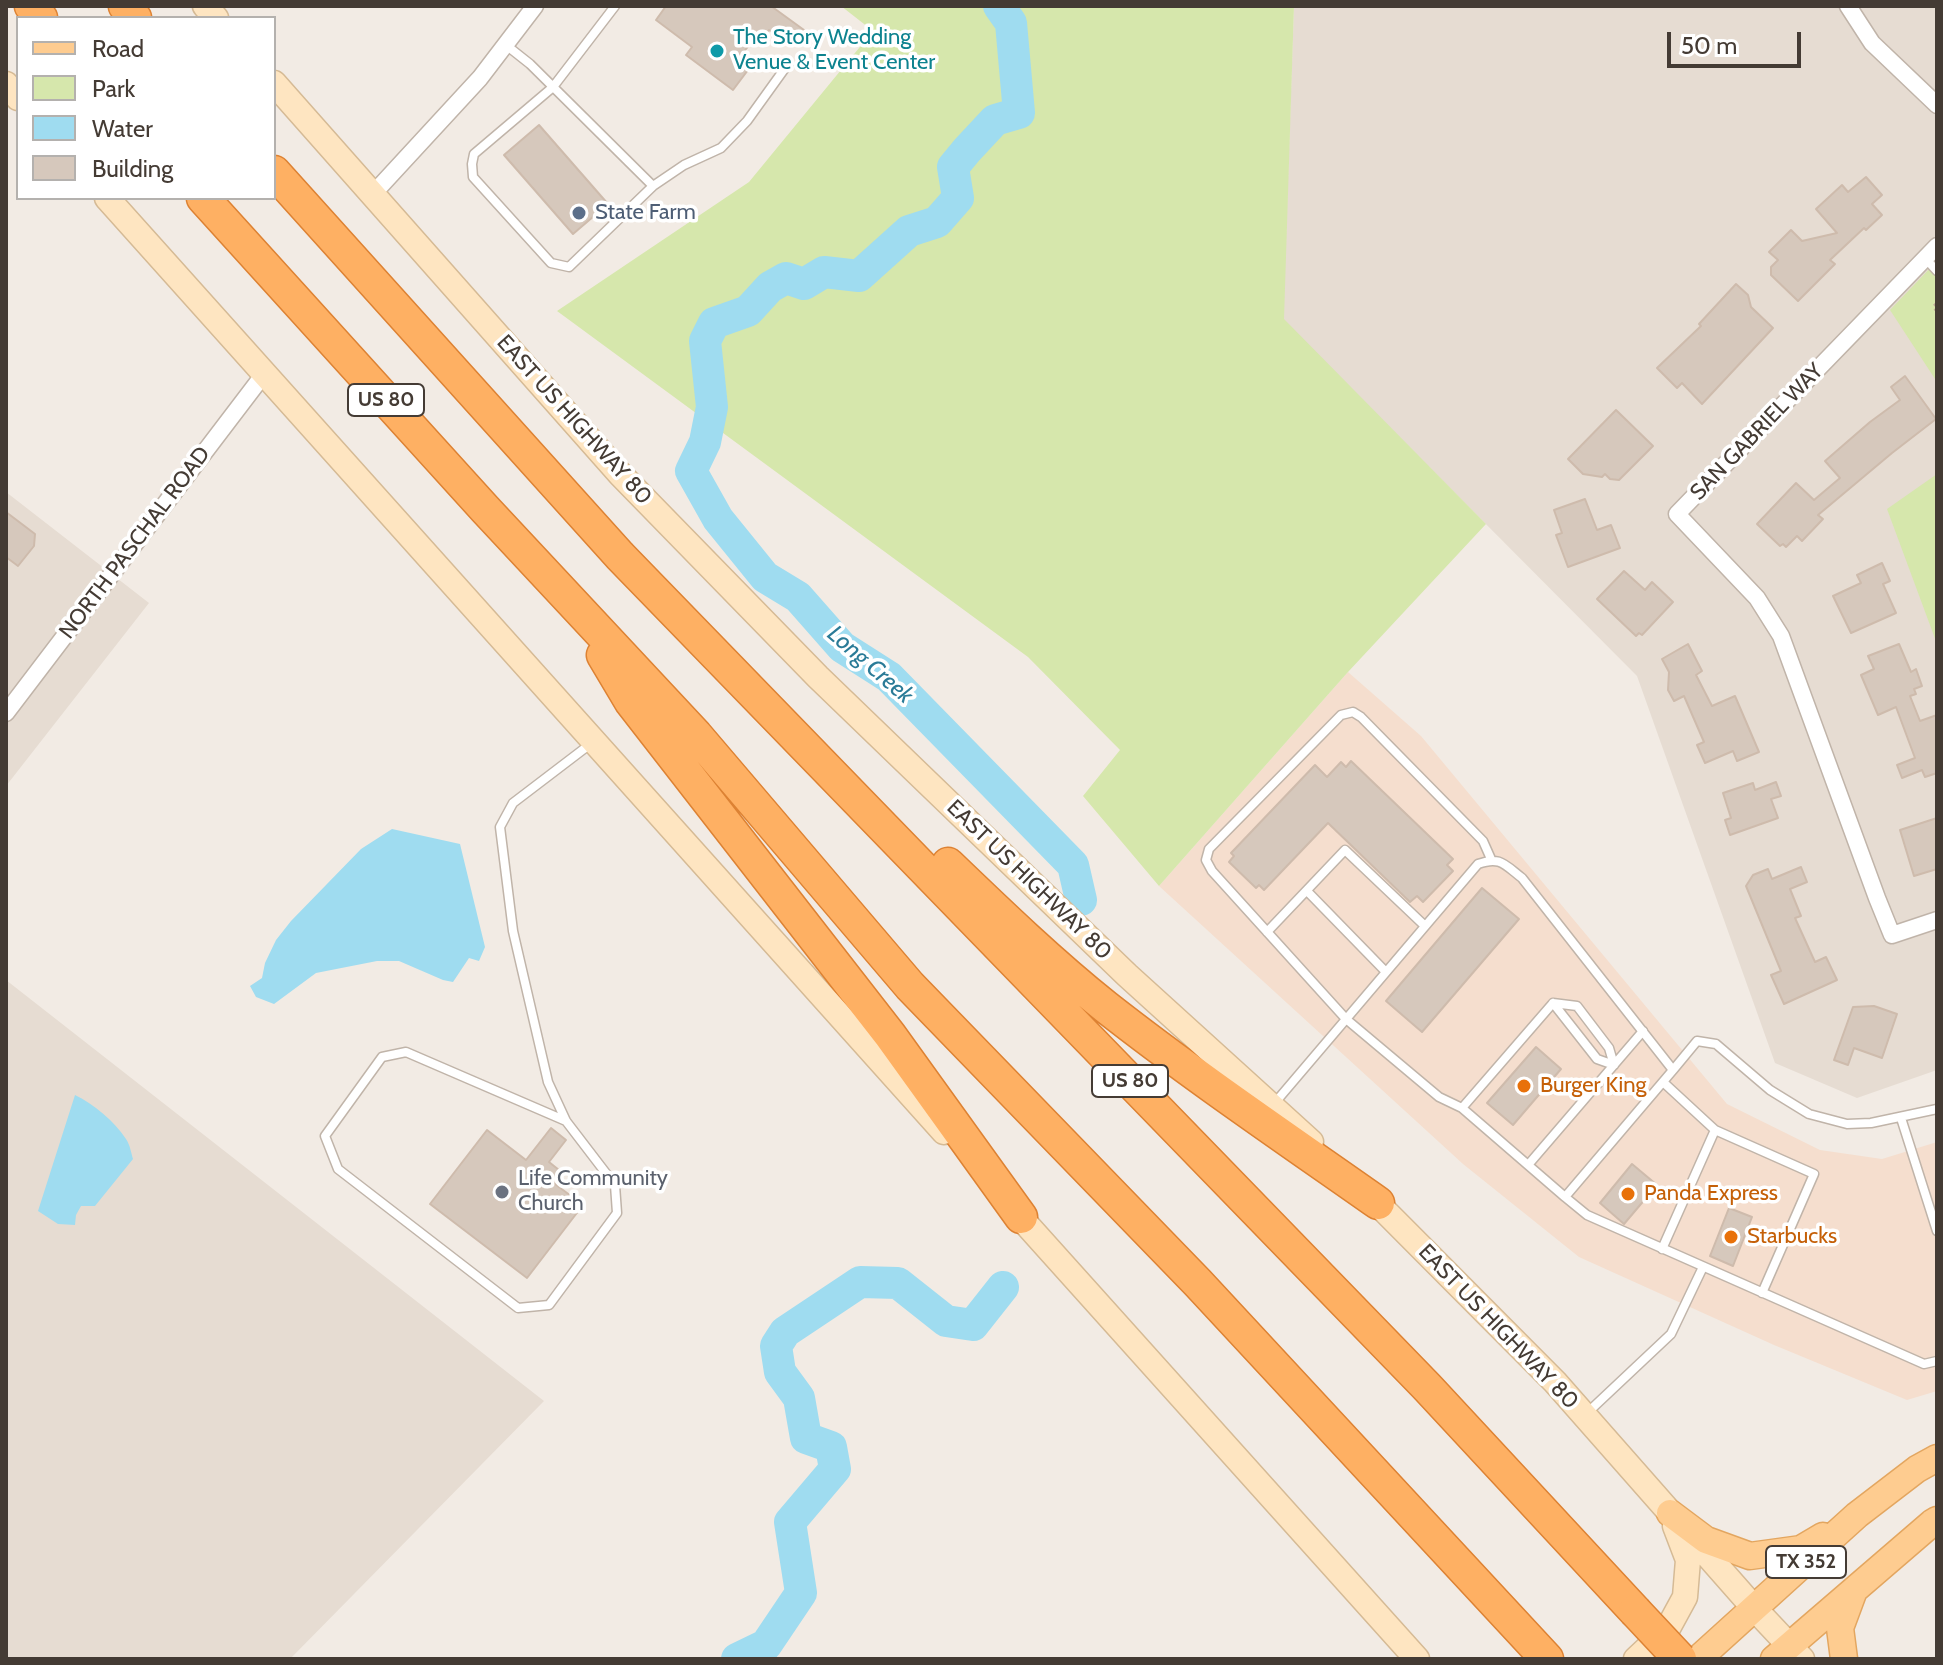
<!DOCTYPE html>
<style>
body{margin:0}
#map{position:relative;width:1943px;height:1665px;overflow:hidden;background:#f2ebe4;font-family:Cabin,sans-serif}
canvas{display:block}
.frame{position:absolute;inset:0;border:8px solid #443b34;pointer-events:none}
.legend{position:absolute;left:16px;top:16px;width:260px;height:184px;box-sizing:border-box;background:#fff;border:2px solid #b4b1ae;margin:0;padding:10px 14px;list-style:none;font-size:24px;color:#443b34}
.legend li{display:flex;align-items:center;gap:16px;height:40px}
.legend b{width:40px;border:2px solid #b4b1ae}
.scale{position:absolute;left:1667px;top:32px;width:134px;height:36px;box-sizing:border-box;border:4px solid #443b34;border-top:0;padding-left:10px;font-size:24px;line-height:28px;white-space:nowrap;color:#443b34;-webkit-text-stroke:6px #fff;paint-order:stroke}
</style>
<div id="map">
<canvas width="1943" height="1665"></canvas>
<div class="frame"></div>
<ul class="legend">
<li><b style="height:10px;background:#fecc90"></b>Road</li>
<li><b style="height:22px;background:#d6e7ac"></b>Park</li>
<li><b style="height:22px;background:#9fdcf0"></b>Water</li>
<li><b style="height:22px;background:#d6c8bc"></b>Building</li>
</ul>
<div class="scale">50 m</div>
</div>
<script>
const ctx = document.querySelector('canvas').getContext('2d');
ctx.lineJoin = 'round';
function fillPath(path, color) { ctx.fillStyle = color; ctx.fill(path, 'evenodd'); }
function strokePath(path, color, width, dash) { ctx.strokeStyle = color; ctx.lineWidth = width; ctx.lineCap = dash ? 'butt' : 'round'; ctx.setLineDash(dash || []); ctx.stroke(path); }
function write(font, color, halo, rows, align = 'center') {
  ctx.font = font + ' Cabin,sans-serif'; ctx.lineWidth = 7; ctx.setLineDash([]); ctx.textBaseline = 'middle'; ctx.strokeStyle = halo; ctx.fillStyle = color; for (const [text, x, y, turn = 0] of rows) {
    ctx.save(); ctx.translate(x, y); ctx.rotate((+turn || 0) * Math.PI / 180); ctx.textAlign = isNaN(turn) ? turn : align; if (halo) ctx.strokeText(text, 0, 0); ctx.fillText(text, 0, 0); ctx.restore();
  }
}
fillPath(new Path2D(`
 M1294,6H1937V1070L1857,1098L1775,1063L1637,676L1283,320Z
 M6,492L149,603L6,786Z
 M6,980L544,1401L290,1659H6Z`), '#e6dcd2');
fillPath(new Path2D(`
 M1348,672L1421,736L1727,1104L1820,1150L1882,1159L1937,1142V1391L1907,1400L1774,1345L1579,1257L1463,1164L1159,886Z`), '#f5dece');
fillPath(new Path2D(`
 M841,6H1294L1284,319L1486,524L1348,672L1159,886L1083,796L1120,750L1028,657L557,311L749,182L873,31Z
 M1937,261V382L1890,310Z
 M1937,474V644L1887,509Z`), '#d6e7ac');
fillPath(new Path2D(`
 M392,829L460,844L485,947L479,961L469,958L453,982L443,980L399,961H377L316,973L274,1004L256,997L250,986L262,978L265,963L276,940L291,921L361,849Z
 M75,1095C94,1104 114,1121 126,1139C130,1145 131,1152 133,1159L95,1206H81L76,1215L75,1225L58,1224L38,1211Z`), '#9fdcf0');
strokePath(new Path2D(`
 M999,6L1011,23L1019,113L995,120L967,150L953,167L958,198L937,222L909,231L859,276L824,272L804,284L786,278L770,287L748,311L714,323L705,341L712,407L705,442L691,471L718,519L765,577L798,597L842,647L889,677L1073,865L1081,900
 M737,1659L766,1645L801,1593L790,1522L835,1469L831,1447L806,1438L799,1398L780,1372L776,1346L785,1332L860,1282L898,1283L946,1321L973,1325L1003,1287`), '#9fdcf0', 32);
const building = new Path2D(`
 M666,6H771L804,30L792,46L769,30L762,39L757,35L739,58L751,66L733,90L686,55L692,47L656,20Z
 M539,125L608,204L573,234L504,155Z
 M1866,177L1882,195L1872,204L1882,215L1866,230L1864,228L1830,260L1835,264L1798,301L1771,275V267L1778,260L1769,252L1791,230L1802,241L1837,233L1816,209L1842,185L1848,192Z
 M1736,284L1748,295L1751,307L1773,328L1702,404L1682,383L1677,388L1657,368L1701,326L1699,324Z
 M1905,376L1936,419L1892,453L1818,515L1823,519L1802,541L1797,536L1786,547L1783,544L1780,546L1757,524L1796,483L1814,500L1840,478L1825,461L1870,422L1900,400L1891,387Z
 M1616,410L1653,446L1619,480L1610,479L1605,474L1602,477L1583,474L1568,459Z
 M1585,499L1597,530L1611,525L1620,548L1568,567L1556,535L1562,533L1554,510Z
 M6,512L35,534L34,546L18,566L6,557Z
 M1882,563L1890,581L1883,584L1896,613L1851,633L1833,596L1861,583L1857,575Z
 M1624,571L1645,590L1652,582L1673,602L1642,635L1639,633L1636,636L1597,599Z
 M1688,644L1702,671L1696,675L1712,706L1735,696L1759,752L1737,761L1733,751L1705,763L1697,745L1704,742L1684,696L1674,701L1668,690L1669,672L1662,659Z
 M1899,644L1911,672L1916,669L1922,686L1914,689L1916,694L1910,696L1920,721L1937,715V773L1925,777L1922,770L1902,778L1897,765L1915,758L1896,707L1878,715L1861,675L1874,669L1868,656Z
 M1351,761L1453,859L1447,865L1453,871L1423,902L1417,896L1410,902L1328,823L1264,890L1259,885L1256,888L1229,862L1234,856L1231,853L1315,765L1327,777L1341,762L1346,767Z
 M1776,782L1781,796L1771,799L1778,818L1730,835L1725,820L1731,818L1723,793L1753,783L1755,790Z
 M1937,818V869L1914,876L1900,830Z
 M1801,867L1807,882L1790,889L1801,916L1795,918L1815,962L1826,957L1837,980L1784,1004L1771,975L1781,971L1746,886L1753,875L1768,869L1772,879Z
 M1482,888L1519,919L1422,1032L1386,1001Z
 M1874,1006L1897,1014L1882,1058L1854,1048L1848,1065L1834,1060L1853,1007Z
 M1536,1047L1561,1069L1513,1125L1487,1103Z
 M551,1128L566,1140L549,1162L559,1170L551,1181L583,1205L527,1278L430,1204L487,1130L526,1160Z
 M1632,1164L1657,1185L1624,1224L1600,1203Z
 M1729,1208L1752,1217L1733,1266L1710,1256Z`);
fillPath(building, '#d6c8bc');
strokePath(building, '#cebbac', 2);
const service = new Path2D(`
 M615,6L553,87L474,154L472,164L473,177L551,263L569,267L653,186L684,165L721,148L747,121L788,64
 M506,45L530,64L653,186
 M1925,258L1937,271
 M1307,891L1386,972
 M1267,932L1345,850L1425,926
 M1553,1003L1462,1108L1565,1197
 M1553,1003L1577,1006L1609,1048L1614,1065
 M1553,1003L1597,1059L1614,1065
 M1673,1070L1565,1197L1587,1215L1924,1364L1937,1361
 M1273,1105L1478,864C1500,856 1504,864 1522,878L1673,1070L1697,1041L1716,1044L1770,1090L1809,1114L1847,1124L1871,1123L1937,1109
 M1462,1108L1439,1097L1346,1019L1212,871L1206,860L1209,849L1341,715L1353,712L1361,717L1483,841L1491,859
 M1901,1118L1937,1231
 M566,1121L406,1052L382,1057L325,1136L338,1169L518,1308L549,1305L617,1213L615,1185L566,1121L548,1082L513,931L500,827L513,803L593,742
 M1715,1130L1814,1174L1762,1293
 M1528,1165L1643,1031
 M1662,1249L1715,1130L1663,1082
 M1586,1414L1671,1334L1703,1267`);
const minor = new Path2D(`
 M1848,6L1872,43L1937,105
 M373,194L480,78L535,6
 M1937,246L1677,514L1757,598L1781,636L1877,898L1892,935L1937,920
 M6,713L264,374`);
const secondary = new Path2D(`
 M205,6L216,18
 M274,83L620,474L818,677L1127,975L1311,1142
 M6,84L18,98
 M107,198L944,1132
 M1367,1193L1555,1382L1754,1608L1802,1659
 M1011,1207L1417,1659
 M1636,1659L1667,1630L1685,1597L1688,1560L1675,1526`);
const primary = new Path2D(`
 M1670,1513L1706,1540L1750,1556L1801,1549L1823,1536
 M1698,1659L1857,1515L1917,1469L1937,1458
 M1774,1659L1932,1523L1937,1520
 M1844,1659L1840,1628L1853,1593`);
const motorway = new Path2D(`
 M31,6L41,18
 M125,6L135,18
 M274,172L620,556L1427,1387L1635,1611
 M203,198L485,509L696,735L910,986L1198,1283L1547,1659
 M603,655L631,702L890,1035L1021,1217
 M948,864C999,913 1051,963 1106,1007C1194,1076 1287,1139 1378,1203`);
strokePath(service, '#c0b4a9', 11);
strokePath(minor, '#c0b4a9', 19);
strokePath(secondary, '#d5ba95', 27);
strokePath(primary, '#e3a660', 29);
strokePath(motorway, '#dd8233', 35);
strokePath(new Path2D(`
 M1937,303L1933,307L1937,311`), '#bfaa98', 3, [4, 4]);
strokePath(service, '#fff', 8);
strokePath(minor, '#fff', 16);
strokePath(secondary, '#fee5c1', 24);
strokePath(primary, '#fecc90', 26);
strokePath(motorway, '#feb063', 32);
const motorwayBridge = new Path2D(`
 M1635,1611L1680,1659`);
strokePath(motorwayBridge, '#dd8233', 35, []);
strokePath(motorwayBridge, '#feb063', 32);
for (const [x, y, r, color] of [
 [717,51,8,"#0f9aa8"],
 [579,213,8,"#5c6f8a"],
 [1524,1086,8,"#e8710a"],
 [502,1192,8,"#6b7280"],
 [1628,1194,8,"#e8710a"],
 [1731,1237,8,"#e8710a"]
]) { const dot = new Path2D(); dot.arc(x, y, r, 0, 2 * Math.PI); ctx.fillStyle = color; ctx.fill(dot); strokePath(dot, '#fff', 3); }
for (const [x, y, w] of [
 [386,400,76],
 [1130,1081,76],
 [1806,1562,80]
]) { const box = new Path2D(); box.roundRect(x - w / 2, y - 16, w, 32, 6); ctx.fillStyle = '#fff'; ctx.fill(box); strokePath(box, '#443b34', 2); }
write('bold 20px', '#443b34', null, [
 ["US 80",386,400],
 ["US 80",1130,1081],
 ["TX 352",1806,1562]
]);
write('22px', '#0d838f', '#fff', [
 ["The Story Wedding",733,38],
 ["Venue & Event Center",733,63]
], 'left');
write('22px', '#4e5e75', '#fff', [
 ["State Farm",595,213]
], 'left');
write('22px', '#443b34', '#fff', [
 ["EAST US HIGHWAY 80",574,420,48],
 ["SAN GABRIEL WAY",1757,432,-46],
 ["NORTH PASCHAL ROAD",135,543,-53],
 ["EAST US HIGHWAY 80",1029,880,44],
 ["EAST US HIGHWAY 80",1498,1327,46]
]);
write('22px', '#c56008', '#fff', [
 ["Burger King",1540,1086],
 ["Panda Express",1644,1194],
 ["Starbucks",1747,1237]
], 'left');
write('22px', '#5b616d', '#fff', [
 ["Life Community",518,1179],
 ["Church",518,1204]
], 'left');
write('italic 24px', '#2a7b97', '#fff', [
 ["Long Creek",870,665,41]
]);
</script>
